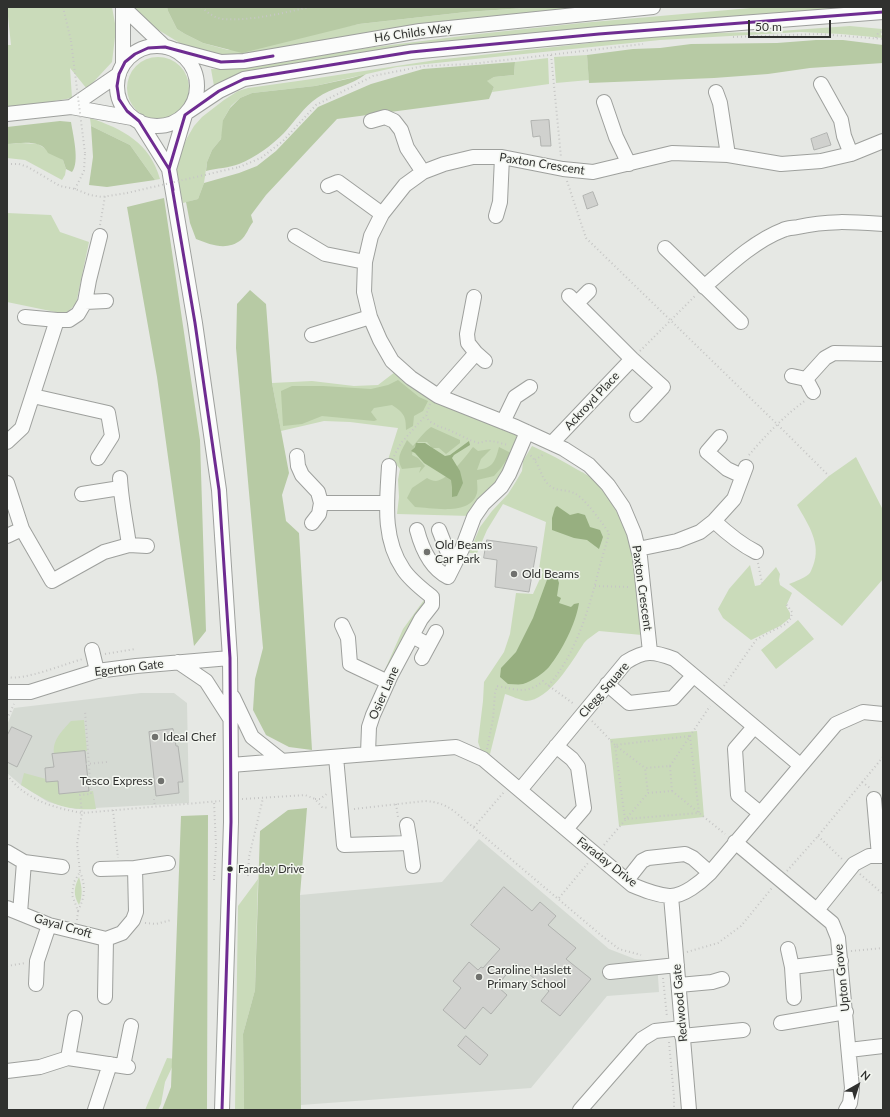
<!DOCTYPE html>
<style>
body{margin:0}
#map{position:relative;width:890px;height:1117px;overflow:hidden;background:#e6e8e4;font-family:Lato,sans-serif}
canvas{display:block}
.frame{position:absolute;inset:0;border:8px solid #30312f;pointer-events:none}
.north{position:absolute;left:838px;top:1065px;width:40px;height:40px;-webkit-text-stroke:3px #f3f6f0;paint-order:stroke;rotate:39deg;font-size:11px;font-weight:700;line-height:16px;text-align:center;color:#30312f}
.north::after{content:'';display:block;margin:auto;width:14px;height:18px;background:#30312f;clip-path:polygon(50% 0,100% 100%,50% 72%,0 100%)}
.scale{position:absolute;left:748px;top:20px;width:83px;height:18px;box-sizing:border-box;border:2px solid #30312f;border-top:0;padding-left:5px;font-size:12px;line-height:14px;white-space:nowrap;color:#30312f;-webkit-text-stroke:3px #f3f6f0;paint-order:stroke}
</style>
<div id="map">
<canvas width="890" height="1117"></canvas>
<div class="frame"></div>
<div class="north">N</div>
<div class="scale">50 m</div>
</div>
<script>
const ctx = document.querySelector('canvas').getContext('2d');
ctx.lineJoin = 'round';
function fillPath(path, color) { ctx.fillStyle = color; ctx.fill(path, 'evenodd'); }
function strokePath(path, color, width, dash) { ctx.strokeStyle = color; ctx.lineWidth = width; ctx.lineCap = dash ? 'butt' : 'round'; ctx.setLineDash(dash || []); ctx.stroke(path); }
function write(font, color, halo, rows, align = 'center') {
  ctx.font = font + ' Lato,sans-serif'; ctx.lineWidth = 3; ctx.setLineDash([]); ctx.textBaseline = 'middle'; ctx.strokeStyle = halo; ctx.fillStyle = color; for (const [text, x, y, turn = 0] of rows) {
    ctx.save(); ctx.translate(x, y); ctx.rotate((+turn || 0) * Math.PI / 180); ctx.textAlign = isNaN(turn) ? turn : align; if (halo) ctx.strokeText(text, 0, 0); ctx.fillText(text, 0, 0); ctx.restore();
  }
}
fillPath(new Path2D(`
 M141,693H174L187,703L189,803L76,809L48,802L21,785L7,773V725L14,708Z
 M479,839L609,949L635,959L657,961L659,992L607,996L531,1088L301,1105L300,895L442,882Z`), '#d5dad3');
fillPath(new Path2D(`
 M7,7H112L116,29L112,62L87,89L70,68L72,98L7,109V45H11Z
 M131,7H167L168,11L177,29L185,34L203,43L228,50L359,24L466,12L540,7H653L243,56H221L183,45L147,23Z
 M762,7H883L237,76L214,86L211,69H238L367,48L478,34L581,23Z
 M850,26L882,29L881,35L883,36V38L841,34L800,32L660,40L397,67L315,86L252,93L240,98L231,106L223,120V131L221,139L212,150L207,162L204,183L198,199L183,203L177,177V168L181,151L187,138L194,126L202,117L224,100L238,91L248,88L305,80L436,60L617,40L707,33L765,32Z
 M587,55L589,80L556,83L554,57Z
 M127 88a31 31 0 1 1 62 0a31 31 0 1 1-62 0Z
 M548,58L549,84L492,92L494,87L486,81L494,77L514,75L515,62Z
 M90,118C123,129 150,143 160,179L155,180L130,145L91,126Z
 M21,143L38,144L63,160L66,169L65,175L62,180L25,160L7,158V144Z
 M7,213L51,215L60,232L89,242L76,304L65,314L7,302Z
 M395,372L418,391L519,435L509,467L471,516L397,514L399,497L398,480L400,469L395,463H387L398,428L350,422L324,421L281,431L272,383L312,381L354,386L378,385Z
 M532,446C548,453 563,461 578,470C582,472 588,475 591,478C635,520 638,579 642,635L599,631C594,635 588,638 584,643C573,660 549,701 526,701C520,700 511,696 505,694L490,754L481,751L478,742L483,701L484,682L504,652L510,634L516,593L533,594L543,572L539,569L546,522L503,504L487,530L477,553H469L480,527L492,511L508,494L515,483L522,471L523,461Z
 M856,457L883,510V579L842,626L789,584C796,581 803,579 809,574C811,572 812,568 813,566C822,544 808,524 797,505L829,476Z
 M750,565L755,586L760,585L776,567L780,574L779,580L780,585L792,593L786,606L790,613V618L780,626L751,640L723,618L718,609L729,589Z
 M424,600L428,604L391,673L383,674L403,629Z
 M798,620L814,639L776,669L761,650Z
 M84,720L87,751L54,754C52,740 62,731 71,721Z
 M697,731L704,817L619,826L610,739Z
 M24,773L46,779L58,781L59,794L93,791L96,809C63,811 48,802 21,785Z
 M79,877C82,886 83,896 79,905C73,895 74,887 79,877Z
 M258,879L255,990L243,1034L244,1110H235L238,906Z
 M167,1058L176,1059L165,1082L161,1104L158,1110H145Z`), '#cadbba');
fillPath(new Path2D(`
 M167,7H236L240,8L247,7H540L466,12L359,24L242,53L203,43L185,34L177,29L168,11Z
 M816,40H843L883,45V63L810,68L768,74L714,78L589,83L587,55L633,49L660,48L691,44L777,43Z
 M515,62L514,75L494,77L487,81L494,87L489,99L337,119L266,195L251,215L253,222C249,227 246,236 241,240C227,251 211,245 196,239L190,223L186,202L198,199L204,183L239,173L257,166L276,151L318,107L371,84L423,69Z
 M366,74C351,86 332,87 317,98C304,107 295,121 284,133C271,146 256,157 239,164C229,168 217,168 206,171L207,162L212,150L221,139L223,120L230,108L240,98L252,93L315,86L352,78Z
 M60,121L71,122C73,135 80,162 72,172L66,169L63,160L48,153C42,139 20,143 7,144V127Z
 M91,126L130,145L155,180L107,187L89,185L93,157Z
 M164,198L200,440L206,631L194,646L157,377L127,207Z
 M250,290L266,304L272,383L289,473L282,495L286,521L299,533L312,750L289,747L266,735L253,710L255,679L263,648L236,348L237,304Z
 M398,380L419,397L428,401L423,411L414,416L413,426L406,430C406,416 404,413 392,405L374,408L371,412L377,420L374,421L322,416L302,424L283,426L281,391L292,386H323L371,389L388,385Z
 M431,427L460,440V443L446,454L439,448H432L427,442H418L413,449L412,455L418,458L425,466L419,473L421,467L402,469C396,457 401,452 407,440L413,446C419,439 424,432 431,427Z
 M473,447L478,451L491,449L481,459L477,470C493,468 495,462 499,447L511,453L501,468L494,476L477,480C477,484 478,489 477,493C471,516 433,508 415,507L407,498L412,488L427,478C429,479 433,481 436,481C448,480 466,456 473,447Z
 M307,808L300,895L301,1110H244L243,1034L255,990L260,831L288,810Z
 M208,815L207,1110H162L171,1087L181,816Z`), '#b7caa4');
fillPath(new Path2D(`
 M469,441L470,445L454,455L452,458L460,471L463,483L457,496L452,497V487L451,480L424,463L415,453L411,451L415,447L416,443H425L445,456L450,455Z
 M557,506L570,515L578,513L585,515L590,527L600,530L603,537L599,549L587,540L574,538L552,530V518L555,508Z
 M548,577H557L559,583L557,596L561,598L559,603L571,607L574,604L579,603C576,623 562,651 549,667C544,673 532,681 523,684C519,685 513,684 508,684L500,677L501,668L516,652L533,618Z`), '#97af80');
const building = new Path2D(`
 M549,120L551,146H541L540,136L533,137L531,121Z
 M827,133L831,145L814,150L811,139Z
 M593,192L598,205L587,209L583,196Z
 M487,540L537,547L529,592L495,587L497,560L484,558Z
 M12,727L32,736L17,767L7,762V736Z
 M173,729L176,746H178L183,782H178L179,793L156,796L149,732Z
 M85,751L89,791L59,794L58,781L46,782L45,768L54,767L52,754Z
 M504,887L532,911L540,902L556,916L548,925L576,948L566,959L591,979L560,1016L541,1001L549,991L516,963L500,982L501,983L498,987L507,995L491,1014L483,1007L465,1029L443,1010L461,988L453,981L469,962L478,970L481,967L483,968L500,949L471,925Z
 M466,1036L488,1055L480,1065L458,1046Z`);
fillPath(building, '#d0d1ce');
strokePath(building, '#b0b2af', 1);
const minor = new Path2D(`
 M123,7L165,47
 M123,7V64
 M117 86a40 40 0 1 1 80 0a40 40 0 1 1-80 0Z
 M176,50L221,62L244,61L420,31L653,7
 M821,84L841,120L844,136L851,154
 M716,92L720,103L728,155
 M604,102L616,137L629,164
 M71,107L119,74
 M189,111L219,91L244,79L411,52L599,34L883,12
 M7,114L71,107L132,118
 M139,121L169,169L195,323L219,490L230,658L231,774
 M371,121L385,117L394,121L401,130L407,148L423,172
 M169,169L185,115
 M328,186L338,182L382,214
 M496,216L500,202L502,157
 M295,236L325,254L365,262
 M665,248L741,322
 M704,287C727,267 754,241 783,230C787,228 793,228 798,227C828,220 853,222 883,224
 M569,296L632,359L663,387L637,415
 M85,302L106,301
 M577,303L589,291
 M57,320H69L78,314L85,302L89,280L100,236
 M312,335L370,317
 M476,353L485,361
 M792,376L806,379
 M813,392L806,379L825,358L834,353L883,354
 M33,396L108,413L112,436L98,458
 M438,396L476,353L468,343L467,334L474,297
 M503,422L515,397L530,387
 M720,437L707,452L727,469L742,476
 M7,442L22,428L57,320L25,317
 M552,443L632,359
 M297,456L298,466L302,475L318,492L321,503H387
 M120,478C121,500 126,523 129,545
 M7,483L22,529
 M82,494L120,488
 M714,521C728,534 740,544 756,552
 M312,523L319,514L321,503
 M417,530C422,549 430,568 448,577L462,549L474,517L483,504L501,487L509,474L527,432
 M439,530L448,553L458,556
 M7,536L22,529L52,581L104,552L129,545L147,546
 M638,549L677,541L700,532L714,521L734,499L746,467
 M342,625L348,638L350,664L388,682
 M412,636L429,645L422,658
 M429,645L436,632
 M92,650L97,671
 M650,652L640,557L634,533L623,507L608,485L589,465L564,449L516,427L438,396L411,378L392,361L380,340L370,317L364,292L365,262L371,236L382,214L405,185L423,172L444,164L473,157H502L563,169L593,172L672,153L728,155L781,164L821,161L851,154L883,141
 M178,662L206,681L231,720
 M607,684L629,703L673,698L693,676
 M7,692H30L97,671L136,666L230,658
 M233,697L252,737L281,760
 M754,727L735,749L738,795L760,813
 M556,746L572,759L578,767L584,808L566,829
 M368,753L369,727L373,715L391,675L421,619L432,605V597C422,589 410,580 403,569C382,538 387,501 389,466
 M336,757L344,845L410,843L413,866
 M231,765L456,747L483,759L632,885C644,890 656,895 669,896C683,897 701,882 710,873L836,724L863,712L883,714
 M520,790L626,662C645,650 653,651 674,659L800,765
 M874,799L879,856
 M407,825L410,843
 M735,842L832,923L838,938L852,1088L850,1103L846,1110
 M7,852L24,862L20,913
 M24,862L62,867
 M100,869L135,868
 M627,880L642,861L648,858L685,854L693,858L710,873
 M671,896L689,1110
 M7,908L49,925L106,939L122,933L133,920L136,912L135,868L168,863
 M817,910L854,864L869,856H883
 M788,949L792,967L794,998
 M792,967L841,961
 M610,972L677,965
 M36,984L37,961L49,925
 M679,985L712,982L722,979
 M105,997L106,939
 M781,1023L846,1012
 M682,1036L743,1030
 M849,1050L883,1046
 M68,1058L75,1018
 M123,1066L131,1026
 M7,1071L40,1067L68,1058L128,1067
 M95,1110L110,1064
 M222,1110L231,822
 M580,1110L642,1039L655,1031L682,1028`);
strokePath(minor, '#9ea09d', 16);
strokePath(new Path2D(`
 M63,7L71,41
 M202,7C207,13 215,18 223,19C253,21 282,13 310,7
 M733,37L819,34L883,39
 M876,38L878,33L883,31
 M551,55L561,157
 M7,164H19L28,167L60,186L75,189L90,195L102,197L127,193
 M239,167L261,158L283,141L316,105L373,76L424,66L471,64L643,44
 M567,181L586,238L778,425L829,476
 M75,189L84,171L85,153
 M100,225L105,196
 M640,351L696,295
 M430,404L426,415L429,421L438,426L449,430L472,441L479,443L486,441H492L508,445
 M749,455C765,436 785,415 806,400
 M394,456L401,443L426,415
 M535,460L544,454
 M758,563L762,583
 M595,586L631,587
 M105,654L135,649
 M7,677C24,681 64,664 83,659
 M549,686L574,704
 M724,686L756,640L766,634L786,624L791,618L792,612L786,604
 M7,719L14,704
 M592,721L615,745L645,768
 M690,736L699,813L625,819L615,745Z
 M487,749L493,719L495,693L497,686C516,689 527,695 543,681L548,686C576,654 589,609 599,569C602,557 606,546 609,533C603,524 584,497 574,493C566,489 555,492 548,484C540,476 540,464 530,455
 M86,764L107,762
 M670,766L710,706
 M7,775C12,781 17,787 23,791C40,804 61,809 82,813L220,801
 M862,782L870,788
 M672,791L725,834
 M154,799L155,807
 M242,799L305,795L315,799L322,807L329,808
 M315,799H320L328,793
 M396,804L398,817
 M354,809L425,801C437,802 444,804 454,811L602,936L619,949L641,955
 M113,810L118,858
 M474,827L504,792
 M818,836L843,860
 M604,845L648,793L672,791L670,766L645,768L648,793
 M787,871L818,836L883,757
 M860,874L883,894
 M248,876L249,857L263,798
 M214,880L216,845L214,802
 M559,898L588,863
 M78,911C85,897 86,886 80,872
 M77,920L78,911L72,895L74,882L80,872L77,844L82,813L80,795L91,794L85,711
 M145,923L156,924L171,920
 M851,951L883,948
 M687,952L718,943L741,926L772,888
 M7,966L26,963
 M663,978L667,1017
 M669,1042L674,1097V1110`), '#c6c6c5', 2, [1, 3]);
strokePath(minor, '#fbfcfb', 14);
const minorBridge = new Path2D(`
 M231,822V774`);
strokePath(minorBridge, '#9ea09d', 16, []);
strokePath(new Path2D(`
 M71,41L85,153
 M127,193L239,167`), '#c6c6c5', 2, [1, 3]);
strokePath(minorBridge, '#fbfcfb', 14);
strokePath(new Path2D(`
 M173,190L169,169L139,121L127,111L119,99L117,86L119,74L125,62L135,54L148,48L165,47L221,62L244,61L273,56
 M222,1110L231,822L230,658L219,490L195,323L169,169L185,115L219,91L244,79L411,52L599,34L883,12`), '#6e2c91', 3);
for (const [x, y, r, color] of [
 [427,552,4,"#70716e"],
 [514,574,4,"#70716e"],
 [155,737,4,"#70716e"],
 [161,781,4,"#70716e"],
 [230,869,3.5,"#30312f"],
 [479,977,4,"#70716e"]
]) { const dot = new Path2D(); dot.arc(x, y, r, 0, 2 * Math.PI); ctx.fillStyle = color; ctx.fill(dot); strokePath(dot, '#f3f6f0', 1.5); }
write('11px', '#30312f', '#f3f6f0', [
 ["Faraday Drive",238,869]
], 'left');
write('12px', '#30312f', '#f3f6f0', [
 ["H6 Childs Way",413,33,-8],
 ["Paxton Crescent",542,164,9],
 ["Ackroyd Place",592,401,-47],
 ["Paxton Crescent",642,588,82],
 ["Egerton Gate",129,668,-7],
 ["Clegg Square",604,690,-49],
 ["Osier Lane",384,693,-66],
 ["Faraday Drive",607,862,38],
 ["Gayal Croft",63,926,16],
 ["Upton Grove",842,978,-96],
 ["Redwood Gate",680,1003,-95]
]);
write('12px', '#30312f', '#f3f6f0', [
 ["Old Beams",435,545],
 ["Car Park",435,559],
 ["Old Beams",522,574],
 ["Ideal Chef",163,737],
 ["Tesco Express",153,781,"right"],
 ["Caroline Haslett",487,970],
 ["Primary School",487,984]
], 'left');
</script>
